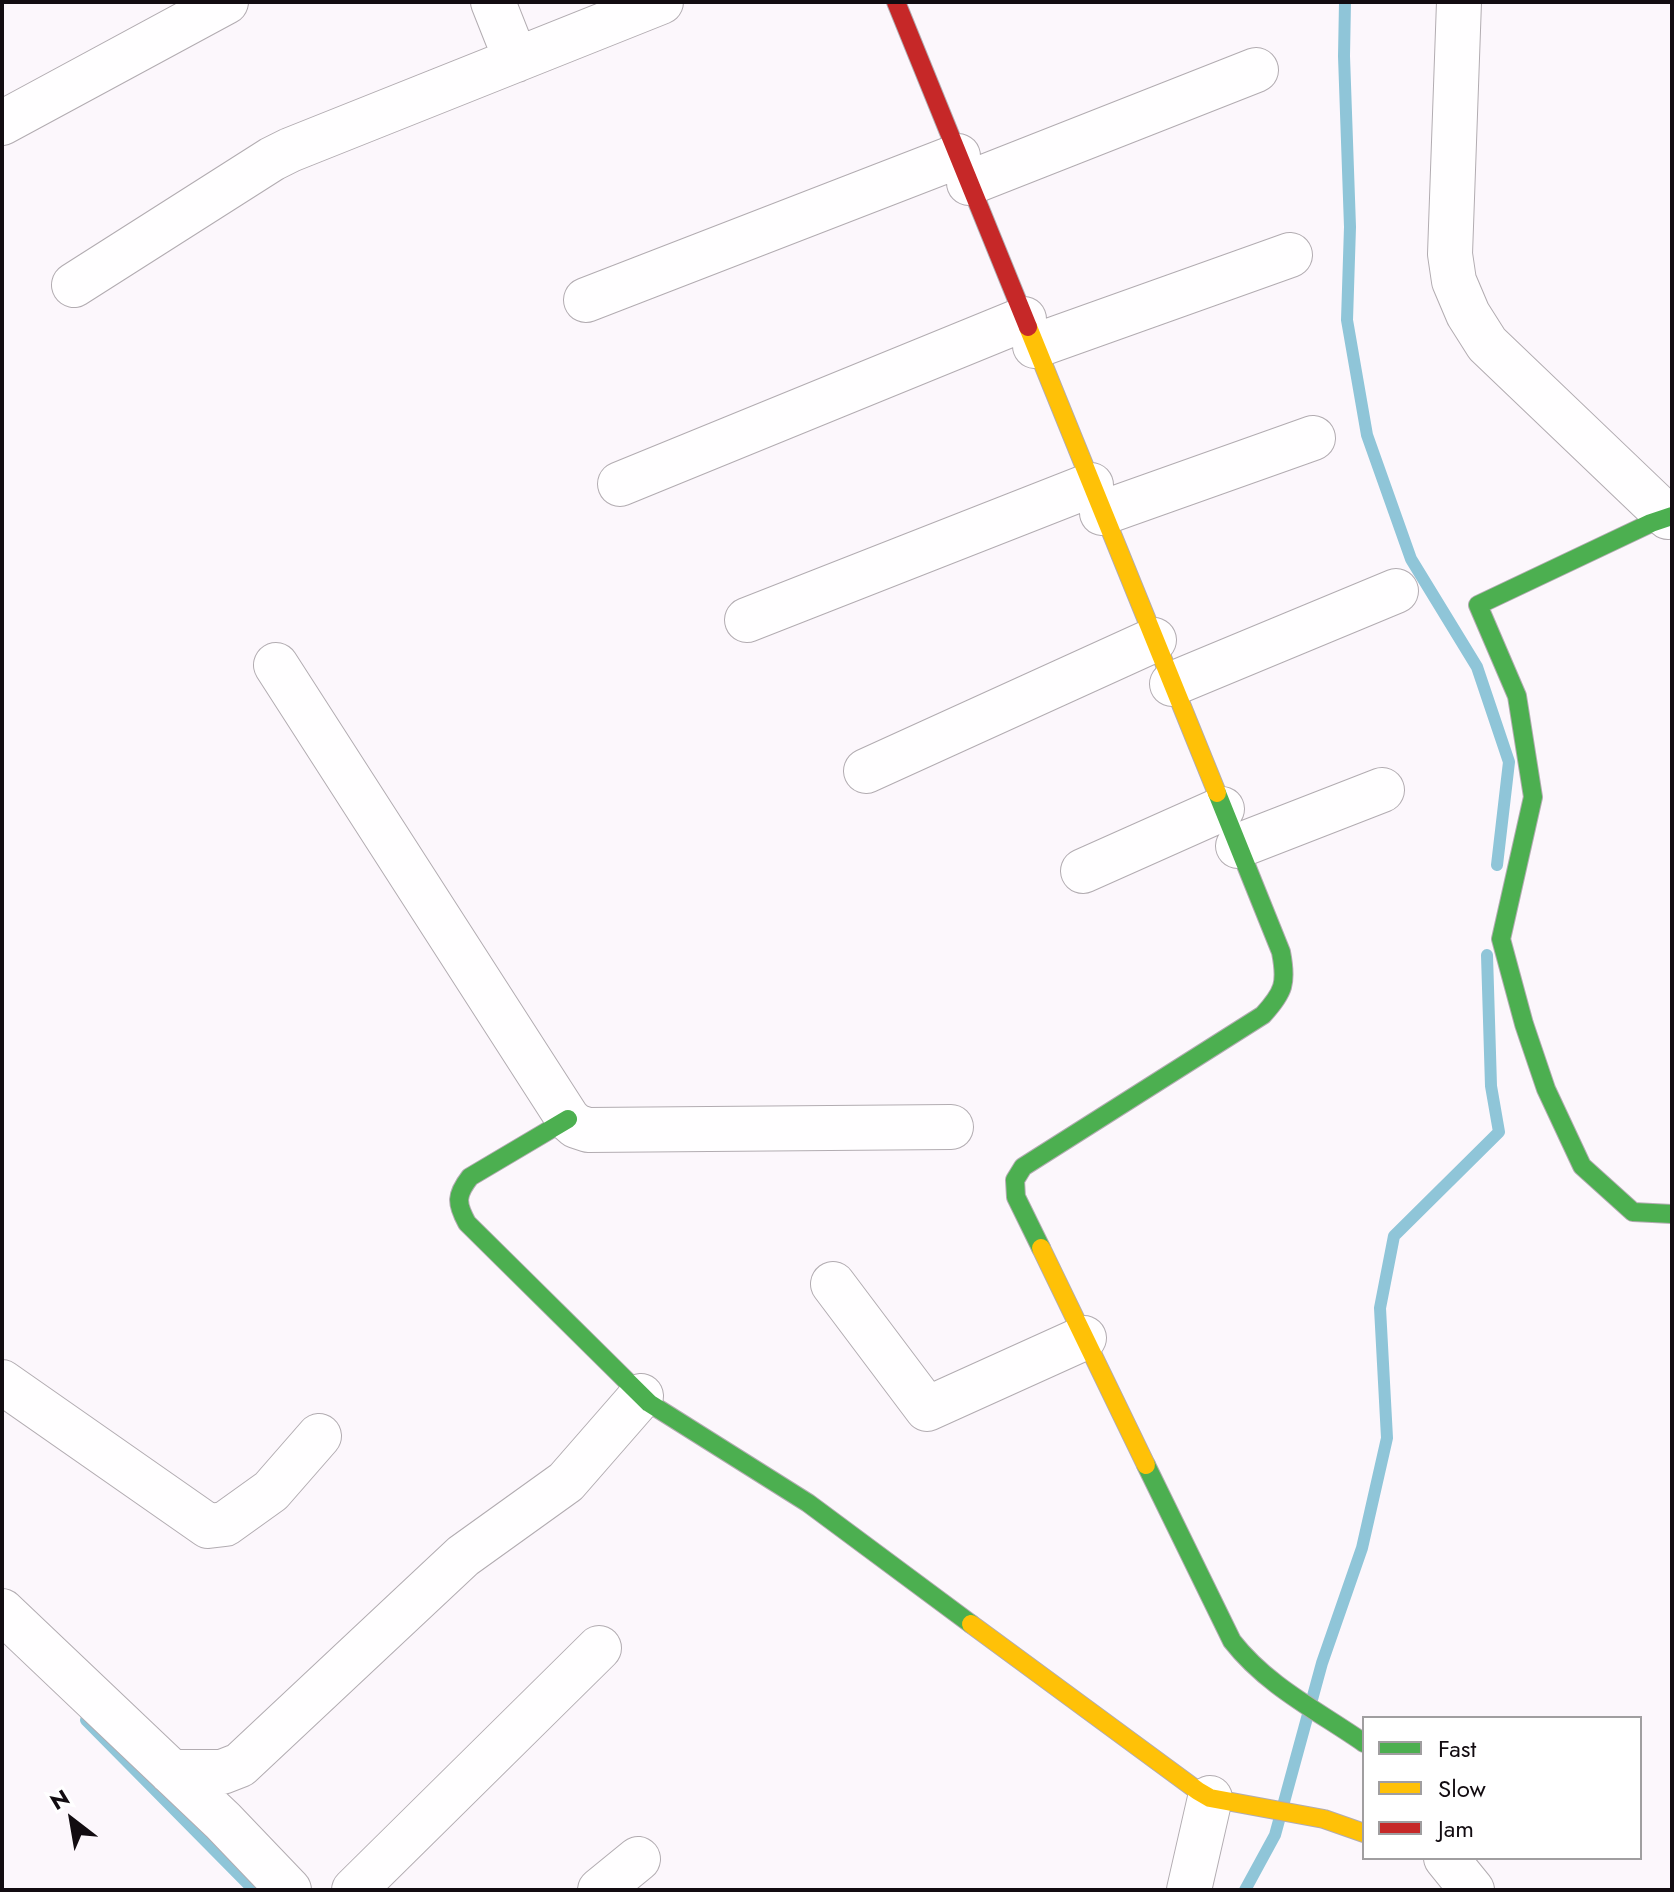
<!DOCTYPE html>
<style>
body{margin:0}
#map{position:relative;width:1674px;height:1892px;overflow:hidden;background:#fcf7fc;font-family:Jost,sans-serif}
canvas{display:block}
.frame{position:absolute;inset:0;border:4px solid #120c11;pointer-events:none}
.legend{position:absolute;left:1362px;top:1716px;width:280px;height:144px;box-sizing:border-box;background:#fff;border:2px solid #a09ea0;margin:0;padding:10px 14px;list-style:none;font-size:24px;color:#120c11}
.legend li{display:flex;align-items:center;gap:16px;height:40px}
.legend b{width:40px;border:2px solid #a09ea0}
.north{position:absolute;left:32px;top:1780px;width:80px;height:80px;-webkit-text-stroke:6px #fff;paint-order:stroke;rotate:329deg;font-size:22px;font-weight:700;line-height:32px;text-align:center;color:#120c11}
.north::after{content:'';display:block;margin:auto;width:28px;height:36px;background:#120c11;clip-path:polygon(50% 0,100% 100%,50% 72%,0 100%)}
</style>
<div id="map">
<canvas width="1674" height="1892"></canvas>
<div class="frame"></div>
<ul class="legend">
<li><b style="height:10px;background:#4caf50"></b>Fast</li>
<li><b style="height:10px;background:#ffc107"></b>Slow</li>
<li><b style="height:10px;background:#c62828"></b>Jam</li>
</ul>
<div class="north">N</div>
</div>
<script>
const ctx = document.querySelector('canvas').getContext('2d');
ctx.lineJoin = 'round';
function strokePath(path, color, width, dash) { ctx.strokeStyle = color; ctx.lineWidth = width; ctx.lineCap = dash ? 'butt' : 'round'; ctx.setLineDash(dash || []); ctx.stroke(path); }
strokePath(new Path2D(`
 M1345,2L1344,56L1350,227L1347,320L1367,435L1411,559L1477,667L1509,762L1497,865
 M86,1720L254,1890
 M1245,1890L1275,1835L1322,1663L1362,1548L1387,1438L1380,1308L1394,1236L1499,1132L1491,1086L1487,955`), '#8fc5d8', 12);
const street = new Path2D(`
 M493,2L516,60
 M1459,2L1450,254L1454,281L1468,314L1487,344L1668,517
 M2,123L226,2
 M969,183L1256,70
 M74,285L272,159L290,150L661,2
 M586,300L958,156
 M1035,346L1290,255
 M620,484L1024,319
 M1102,513L1313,438
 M747,620L1091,485
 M276,665L568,1119L576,1126L588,1130L951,1127
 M1172,684L1396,591
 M866,771L1154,640
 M1238,846L1382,790
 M1083,871L1222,809
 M833,1284L927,1409L1084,1338
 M2,1382L208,1526L225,1524L271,1491L319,1436
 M2,1611L223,1821L289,1890
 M171,1772H222L240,1765L463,1556L566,1482L641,1396
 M1446,1858L1472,1890
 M354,1890L599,1648
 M600,1890L638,1859
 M1189,1890L1210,1798`);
const fast = new Path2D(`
 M1672,516L1651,523L1478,605L1517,696L1533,797L1501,939L1524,1024L1546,1089L1582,1166L1633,1212L1672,1214
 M568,1119L470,1177C456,1195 456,1203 467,1223L649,1403L808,1503L971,1624
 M1041,1248L1016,1197L1015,1180L1023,1167L1263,1015C1284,992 1287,983 1281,952L1217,793
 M1146,1465L1232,1641C1267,1686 1318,1711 1364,1743`);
const slow = new Path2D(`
 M1028,327L1217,793
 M1041,1248L1146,1465
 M971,1624L1198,1791L1210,1798L1324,1819L1364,1833`);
const jam = new Path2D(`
 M896,2L1028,327`);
strokePath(street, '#b2acb1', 46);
strokePath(fast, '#b2acb1', 20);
strokePath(slow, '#b2acb1', 20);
strokePath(jam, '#b2acb1', 20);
strokePath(street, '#fffeff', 44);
strokePath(fast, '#4caf50', 18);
strokePath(slow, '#ffc107', 18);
strokePath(jam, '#c62828', 18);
</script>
